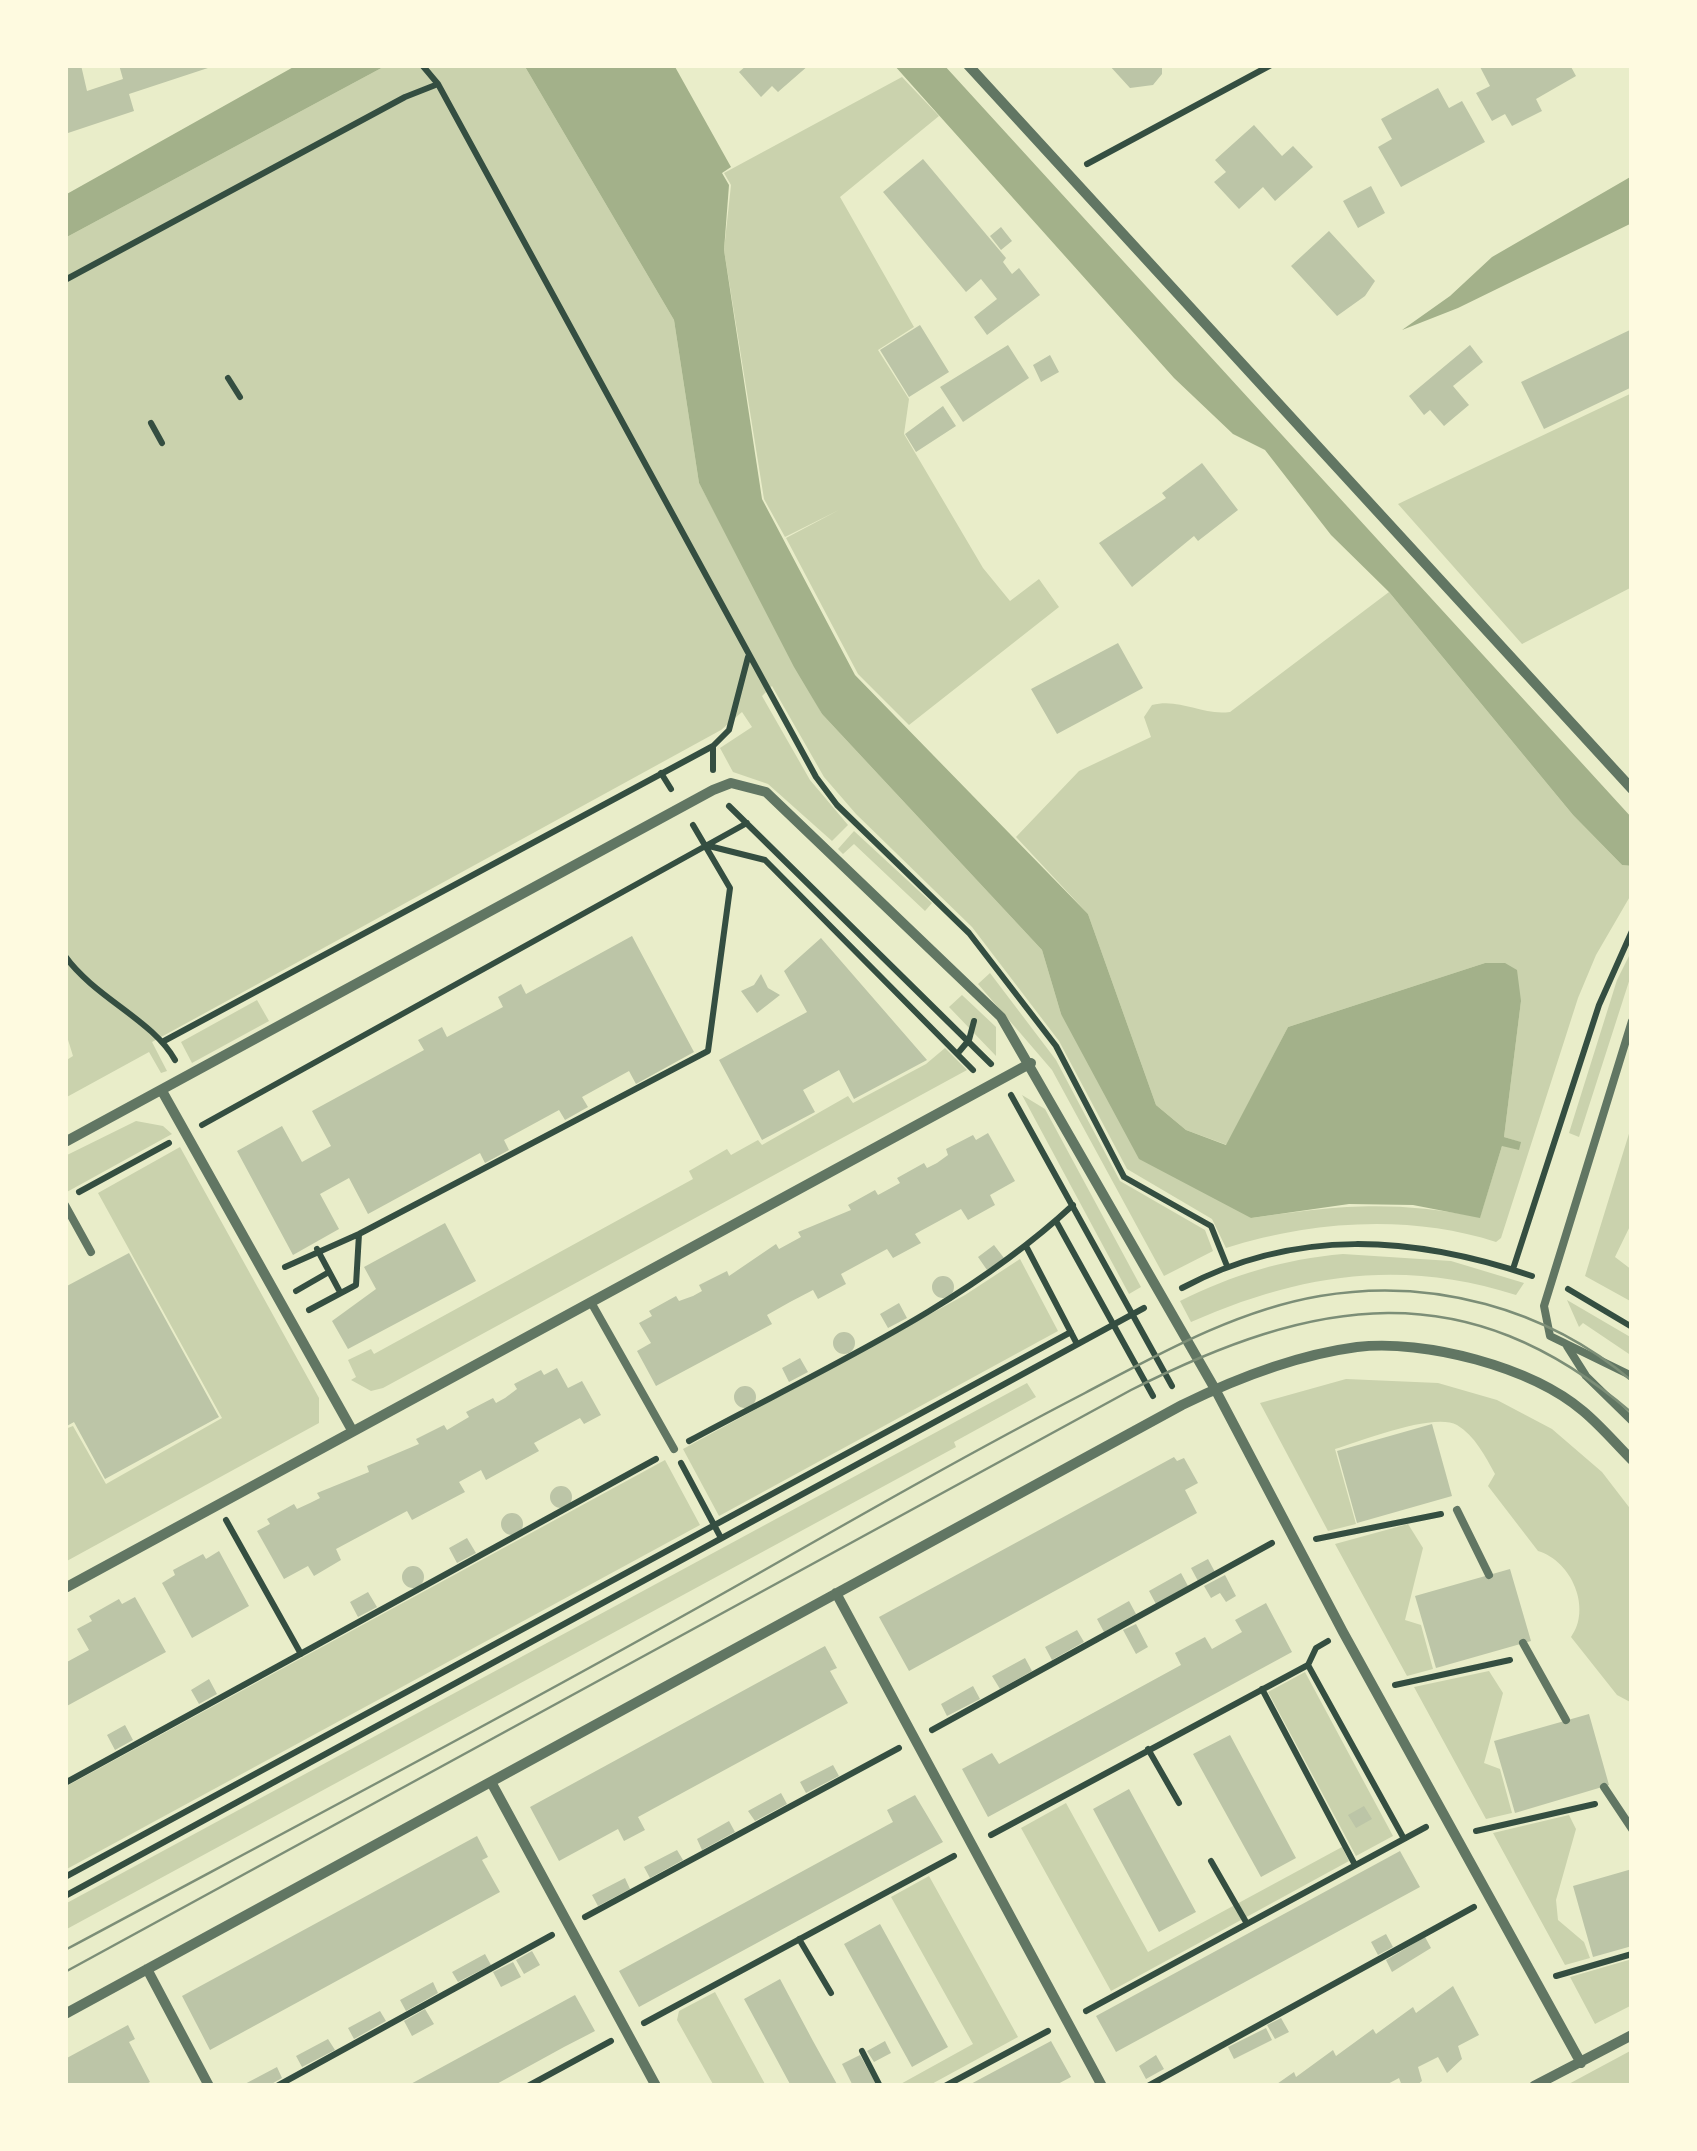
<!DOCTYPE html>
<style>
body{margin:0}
#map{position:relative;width:1697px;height:2151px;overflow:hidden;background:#e9edc9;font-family:Manrope,sans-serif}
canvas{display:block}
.frame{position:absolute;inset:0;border:68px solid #fefae0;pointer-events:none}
</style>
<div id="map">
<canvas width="1697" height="2151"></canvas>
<div class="frame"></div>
</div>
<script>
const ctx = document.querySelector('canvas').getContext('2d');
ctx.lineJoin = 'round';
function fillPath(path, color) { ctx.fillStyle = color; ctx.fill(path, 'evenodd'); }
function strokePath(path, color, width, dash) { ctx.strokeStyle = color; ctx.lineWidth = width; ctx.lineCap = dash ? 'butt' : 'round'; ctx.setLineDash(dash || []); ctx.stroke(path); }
fillPath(new Path2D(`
 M387,65H524L674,320L699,483L822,714L1042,950L1061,1014L1251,1218C1341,1205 1390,1200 1480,1217L1502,1146L1520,1142L1504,1137L1521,1001L1485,963L1288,1027L1227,1145L1186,1130L1156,1105L1088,914L1016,837L1079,771L1151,737L1144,717L1152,705C1181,698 1202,716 1230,712L1389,592L1573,815L1622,865L1632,866V893L1596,955L1578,998L1501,1238L1496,1242C1409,1214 1312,1221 1226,1248L1212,1219L1127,1169L1059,1041L972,927L856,814L824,777L772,686L762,696L810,780L848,825L832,841L768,784L733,772L720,748L752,727L742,712L721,730L152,1042L167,1071L161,1073L149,1052L65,1098V1061L73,1056L65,1030V238Z
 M902,77L939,116L840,197L914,327L878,350L909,399L904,434L983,568L1010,601L1039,579L1059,607L909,725L858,674L786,538L839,510L785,537L764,499L724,250L731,185L724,173Z
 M1632,393V587L1522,644L1398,504Z
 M854,831L932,903L925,911L854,844L843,854L838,849Z
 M1632,950V972L1579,1137L1569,1133L1617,980Z
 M990,973L1056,1060L1120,1181L1205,1230L1213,1251L1164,1276L1052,1070L978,984Z
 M962,995L996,1027V1056L949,1007Z
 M257,1000L269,1021L192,1063L181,1042Z
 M945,1048L967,1070L383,1388L371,1391L351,1380L356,1377L348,1360L371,1349L374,1354L693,1179L689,1171L727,1149L731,1155L758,1140L762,1145L848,1096L853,1103L926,1064Z
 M1022,1095L1045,1109L1141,1287L1129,1294Z
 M136,1121L163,1126L172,1134L65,1193V1156Z
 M1632,1124V1222L1615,1257L1632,1270V1302L1585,1276Z
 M180,1147L319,1398V1423L65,1562V1429L73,1426L106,1484L222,1418L98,1193Z
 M1343,1254L1451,1261L1524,1283L1516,1295C1402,1258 1299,1274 1191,1322L1180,1301C1232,1275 1284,1259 1343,1254Z
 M1020,1259L1058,1331L719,1516L683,1449L965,1295Z
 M1567,1300L1632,1338V1356L1583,1323L1579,1327Z
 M1346,1379L1438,1383L1497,1400L1552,1429L1602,1472L1632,1511V1703L1617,1695L1571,1637C1592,1609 1572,1561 1538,1551L1488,1486L1495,1474C1485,1456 1475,1436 1457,1425C1434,1412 1361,1441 1335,1449L1356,1524L1328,1531L1260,1403Z
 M1027,1383L1036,1397L954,1442L956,1447L65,1930V1904Z
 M665,1460L700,1525L65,1870V1787Z
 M1408,1524L1423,1548L1405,1620L1421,1625L1433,1669L1407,1676L1335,1544Z
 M1489,1671L1503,1693L1484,1763L1500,1769L1512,1813L1486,1819L1414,1687Z
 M1305,1672L1393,1836L1356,1856L1268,1692Z
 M1066,1803L1148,1952L1342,1847L1349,1861L1111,1991L1021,1828Z
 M1569,1815L1576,1829L1556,1900L1558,1920L1584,1942L1590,1958L1565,1965L1493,1833Z
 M929,1876L1018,2037L928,2086H897L973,2044L891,1897Z
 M1632,1959V2005L1595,2024L1570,1977Z
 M715,1992L766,2086H714L677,2020L679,2011Z
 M1632,2050V2086H1565Z`), '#cad2ad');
fillPath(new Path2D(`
 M297,65H387L65,238V195Z
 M524,65H674L731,167L722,173L729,185L724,250L762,499L855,675L1088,914L1156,1105L1186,1130L1226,1145L1288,1027L1485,963H1505L1517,970L1521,1001L1504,1137L1521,1142L1519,1150L1502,1146L1480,1218L1413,1205L1349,1204L1251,1218L1139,1159L1061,1014L1042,950L822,714L794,667L699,483L674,320Z
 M894,65H944L1632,818V866L1622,865L1573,815L1389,592L1331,535L1265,450L1233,434L1174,378Z
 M1632,176V223L1458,308L1402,330L1450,296L1492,257Z`), '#a3b18a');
fillPath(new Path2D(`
 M65,65H81L87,91L123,79L119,65L214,66L129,94L134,111L65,134Z
 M747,65H809L778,92L772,86L761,97L739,72Z
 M1109,65H1162V74L1153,85L1130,88Z
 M1479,65H1570L1576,76L1536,99L1542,111L1512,126L1505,114L1492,121L1476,93L1490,86Z
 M1438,88L1449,108L1462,101L1485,142L1401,187L1378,147L1392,139L1381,119Z
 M1254,125L1282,156L1293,146L1313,167L1275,201L1263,187L1239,209L1214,182L1226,172L1215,160Z
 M923,159L1006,258L1003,262L1012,274L1019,268L1040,295L987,335L974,317L997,299L981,279L966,292L883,192Z
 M1371,186L1385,213L1358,228L1343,201Z
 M1001,227L1012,241L1001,250L990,236Z
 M1329,231L1375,281L1365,296L1337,316L1291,266Z
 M920,325L949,372L909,397L880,350Z
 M1632,329V387L1544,429L1521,382Z
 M1008,345L1029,378L963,422L940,387Z
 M1470,345L1483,362L1453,386L1469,405L1444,426L1430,410L1424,415L1409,396Z
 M1050,355L1059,372L1041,382L1033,365Z
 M943,406L956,426L916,452L905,434Z
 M1202,463L1238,510L1198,541L1194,536L1132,587L1099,543L1166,498L1162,493Z
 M1118,643L1143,688L1057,734L1031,689Z
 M632,936L694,1052L636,1084L629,1071L582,1097L588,1107L565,1120L559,1110L504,1140L509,1150L485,1163L480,1153L368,1214L349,1178L320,1194L339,1229L293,1255L237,1151L282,1126L302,1162L331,1146L312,1111L424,1050L418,1040L442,1027L447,1037L503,1007L498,997L521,984L526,994Z
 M821,938L927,1060L854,1099L839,1070L803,1090L815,1112L762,1140L719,1060L807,1012L784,971Z
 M761,974L768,988L780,995L757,1013L741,991L754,985Z
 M988,1133L1015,1181L990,1195L995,1205L968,1220L961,1209L915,1234L921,1243L893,1258L887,1249L841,1274L846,1284L818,1299L813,1290L790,1302L767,1315L772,1324L656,1386L637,1351L651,1343L639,1323L652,1316L649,1311L676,1296L679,1301L693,1296L702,1291L699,1285L727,1271L729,1276L776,1244L779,1249L801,1237L798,1232L851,1210L848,1205L875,1190L878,1195L900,1183L897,1178L924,1163L927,1168L937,1163L948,1155L946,1149L973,1135L976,1140Z
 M445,1223L476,1281L348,1349L332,1321L376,1289L364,1267Z
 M994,1245L1004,1258L987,1270L978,1257Z
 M129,1253L219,1417L105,1479L74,1422L65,1427V1287Z
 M932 1287a11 11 0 1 1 22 0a11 11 0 1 1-22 0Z
 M899,1303L907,1318L888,1328L880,1314Z
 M833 1343a11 11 0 1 1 22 0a11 11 0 1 1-22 0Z
 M800,1358L808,1372L789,1382L782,1368Z
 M557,1368L568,1388L582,1381L601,1415L584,1424L580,1418L534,1443L539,1451L486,1480L481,1470L459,1482L465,1492L412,1520L407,1511L336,1549L341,1560L314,1576L308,1566L284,1579L257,1531L270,1524L267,1519L294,1504L297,1509L310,1503L320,1498L317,1493L369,1472L367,1466L419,1444L416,1439L444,1425L447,1430L469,1417L466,1412L493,1398L496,1403L505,1398L517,1389L514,1384L541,1370L544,1375Z
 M734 1397a11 11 0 1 1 22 0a11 11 0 1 1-22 0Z
 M1432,1424L1452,1496L1357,1523L1337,1451Z
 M1174,1457L1177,1461L1184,1458L1198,1483L1185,1490L1197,1513L909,1671L879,1617Z
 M550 1497a11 11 0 1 1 22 0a11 11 0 1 1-22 0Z
 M501 1524a11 11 0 1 1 22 0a11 11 0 1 1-22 0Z
 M467,1538L476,1553L457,1563L449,1548Z
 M219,1551L249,1606L192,1638L162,1583L175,1575L173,1570L203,1554L206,1559Z
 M1208,1559L1215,1572L1198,1581L1191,1568Z
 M402 1577a11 11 0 1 1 22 0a11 11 0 1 1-22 0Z
 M1510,1569L1531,1641L1436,1668L1415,1596Z
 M1181,1573L1188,1586L1156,1604L1149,1591Z
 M1225,1575L1236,1596L1226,1602L1220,1593L1211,1598L1204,1586Z
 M368,1592L377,1607L358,1617L350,1602Z
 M135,1597L166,1652L65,1707V1663L89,1650L77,1629L92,1621L89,1616L119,1599L122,1604Z
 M1129,1601L1136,1614L1104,1632L1097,1619Z
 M1266,1603L1292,1652L988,1817L962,1769L992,1753L999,1764L1060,1731L1181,1665L1175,1653L1205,1637L1212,1649L1242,1632L1235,1620Z
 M1136,1624L1148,1647L1136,1654L1123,1630Z
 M1077,1630L1084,1642L1052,1660L1045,1647Z
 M825,1646L837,1668L830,1671L848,1703L638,1817L645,1830L624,1841L618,1829L559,1861L530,1807Z
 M1025,1658L1032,1671L1000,1689L992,1676Z
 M209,1679L217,1694L199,1704L191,1690Z
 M973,1686L980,1699L947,1716L941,1704Z
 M1589,1714L1609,1785L1515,1813L1494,1741Z
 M125,1725L133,1740L115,1750L107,1735Z
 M1230,1735L1296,1858L1261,1877L1193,1754Z
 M833,1765L839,1776L806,1793L800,1782Z
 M1129,1789L1196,1912L1159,1932L1093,1809Z
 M781,1793L787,1804L755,1821L748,1811Z
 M915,1795L943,1842L639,2007L619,1971L893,1822L887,1810Z
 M1364,1806L1372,1819L1356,1828L1348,1815Z
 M729,1821L735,1832L702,1850L697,1839Z
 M477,1836L488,1857L482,1860L500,1892L210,2050L182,1996Z
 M677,1850L683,1860L650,1878L644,1867Z
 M1400,1851L1420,1887L1116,2052L1096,2016Z
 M1632,1869V1946L1593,1957L1573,1886Z
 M625,1878L630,1889L598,1906L592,1895Z
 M880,1924L948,2047L912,2067L844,1944Z
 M1386,1934L1393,1947L1378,1955L1371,1942Z
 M1425,1937L1431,1948L1392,1972L1386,1960Z
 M532,1951L540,1965L524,1974L516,1960Z
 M485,1954L491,1965L458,1982L452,1972Z
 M513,1962L521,1977L501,1987L493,1972Z
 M780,1979L813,2041L838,2086H791L777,2060L744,1999Z
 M433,1982L438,1993L406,2011L400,2000Z
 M1453,1986L1479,2035L1458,2046L1462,2059L1447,2073L1438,2057L1418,2067L1422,2081L1416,2086H1402L1399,2078L1384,2086H1274L1294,2072L1296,2077L1333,2050L1336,2056L1373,2029L1376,2034L1413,2007L1416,2013Z
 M575,1995L595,2031L564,2047L493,2086H407Z
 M425,2009L434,2024L412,2036L404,2021Z
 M380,2011L386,2021L354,2039L348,2028Z
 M1281,2018L1289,2032L1275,2039L1267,2025Z
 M128,2025L135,2039L129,2042L150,2082L143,2086H65V2059Z
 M1266,2028L1272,2040L1234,2059L1228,2047Z
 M328,2039L335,2050L302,2067L296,2056Z
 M885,2041L891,2053L874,2062L867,2051Z
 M1051,2041L1071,2077L1054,2086H967Z
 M860,2055L876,2084L872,2086H853L842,2064Z
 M1156,2055L1164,2069L1146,2079L1139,2066Z
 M277,2067L282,2078L268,2086H241Z`), '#bcc5a7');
strokePath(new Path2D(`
 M422,65L438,84
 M1087,164L1271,65
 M65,280L405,97L438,84L816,777L837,805L969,933L1056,1046L1124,1177L1211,1226L1227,1266
 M228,378L240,397
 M151,423L162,443
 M713,770V746L729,730L748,657
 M661,773L671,789
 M729,806L991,1064
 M705,845L765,860L973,1070
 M65,956C95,998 153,1020 175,1060
 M164,1041L713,746
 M958,1053L969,1040L974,1021
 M1011,1095L1172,1386
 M202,1125L747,823
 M79,1192L169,1143
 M1056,1221L1153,1396
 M1027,1248L1077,1344
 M317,1249L340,1292
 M285,1267L359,1234L708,1051L730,888L693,825
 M1513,1269L1599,1005L1632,931
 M1182,1288C1296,1227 1413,1236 1532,1276
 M1568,1289L1632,1327
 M296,1291L329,1272
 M309,1310L356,1285L359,1234
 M689,1441C820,1370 962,1308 1073,1205
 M681,1463L721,1538
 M226,1520L301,1654
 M1316,1539L1441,1514
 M1308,1665L1403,1837
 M1395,1685L1510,1660
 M1262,1689L1354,1863
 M932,1730L1272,1543
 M1148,1749L1179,1803
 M65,1783L656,1459
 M1476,1831L1595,1804
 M991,1835L1308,1665L1316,1648L1328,1641
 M1211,1861L1246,1922
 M65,1877L1071,1332
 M65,1896L1144,1308
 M585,1917L899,1748
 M799,1939L831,1993
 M1556,1976L1632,1954
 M1086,2011L1426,1827
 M644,2023L954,1856
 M862,2051L880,2086
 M277,2086L552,1935
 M528,2086L611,2041
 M945,2086L1048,2031
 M1148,2086L1474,1907`), '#344e41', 6);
strokePath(new Path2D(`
 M1632,1021L1544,1306L1550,1336L1632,1376
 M65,1205L91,1252
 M592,1304L674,1449
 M1567,1346L1586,1376L1632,1421
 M1457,1510L1489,1575
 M1523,1643L1566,1720
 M1604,1787L1632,1829`), '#617663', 8);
strokePath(new Path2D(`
 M968,65L1632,789
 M162,1091L352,1430
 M65,1142L713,790L731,783L766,792L1001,1017L1215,1389L1343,1632L1581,2063
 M65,1588L1031,1063
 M836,1593L1102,2086
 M491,1782L656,2086
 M147,1969L209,2086
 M65,2014L1182,1405C1237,1378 1296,1355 1357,1347C1425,1339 1531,1367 1583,1411C1601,1426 1616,1444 1632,1460
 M1534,2086L1632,2035`), '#617663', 10);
strokePath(new Path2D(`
 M65,1950C298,1825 532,1702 761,1572C868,1511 975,1450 1085,1393C1159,1354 1237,1310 1320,1296C1431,1277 1546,1308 1632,1381
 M65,1972L1131,1390C1315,1297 1465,1270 1632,1413`), '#7c8e77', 2.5);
</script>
